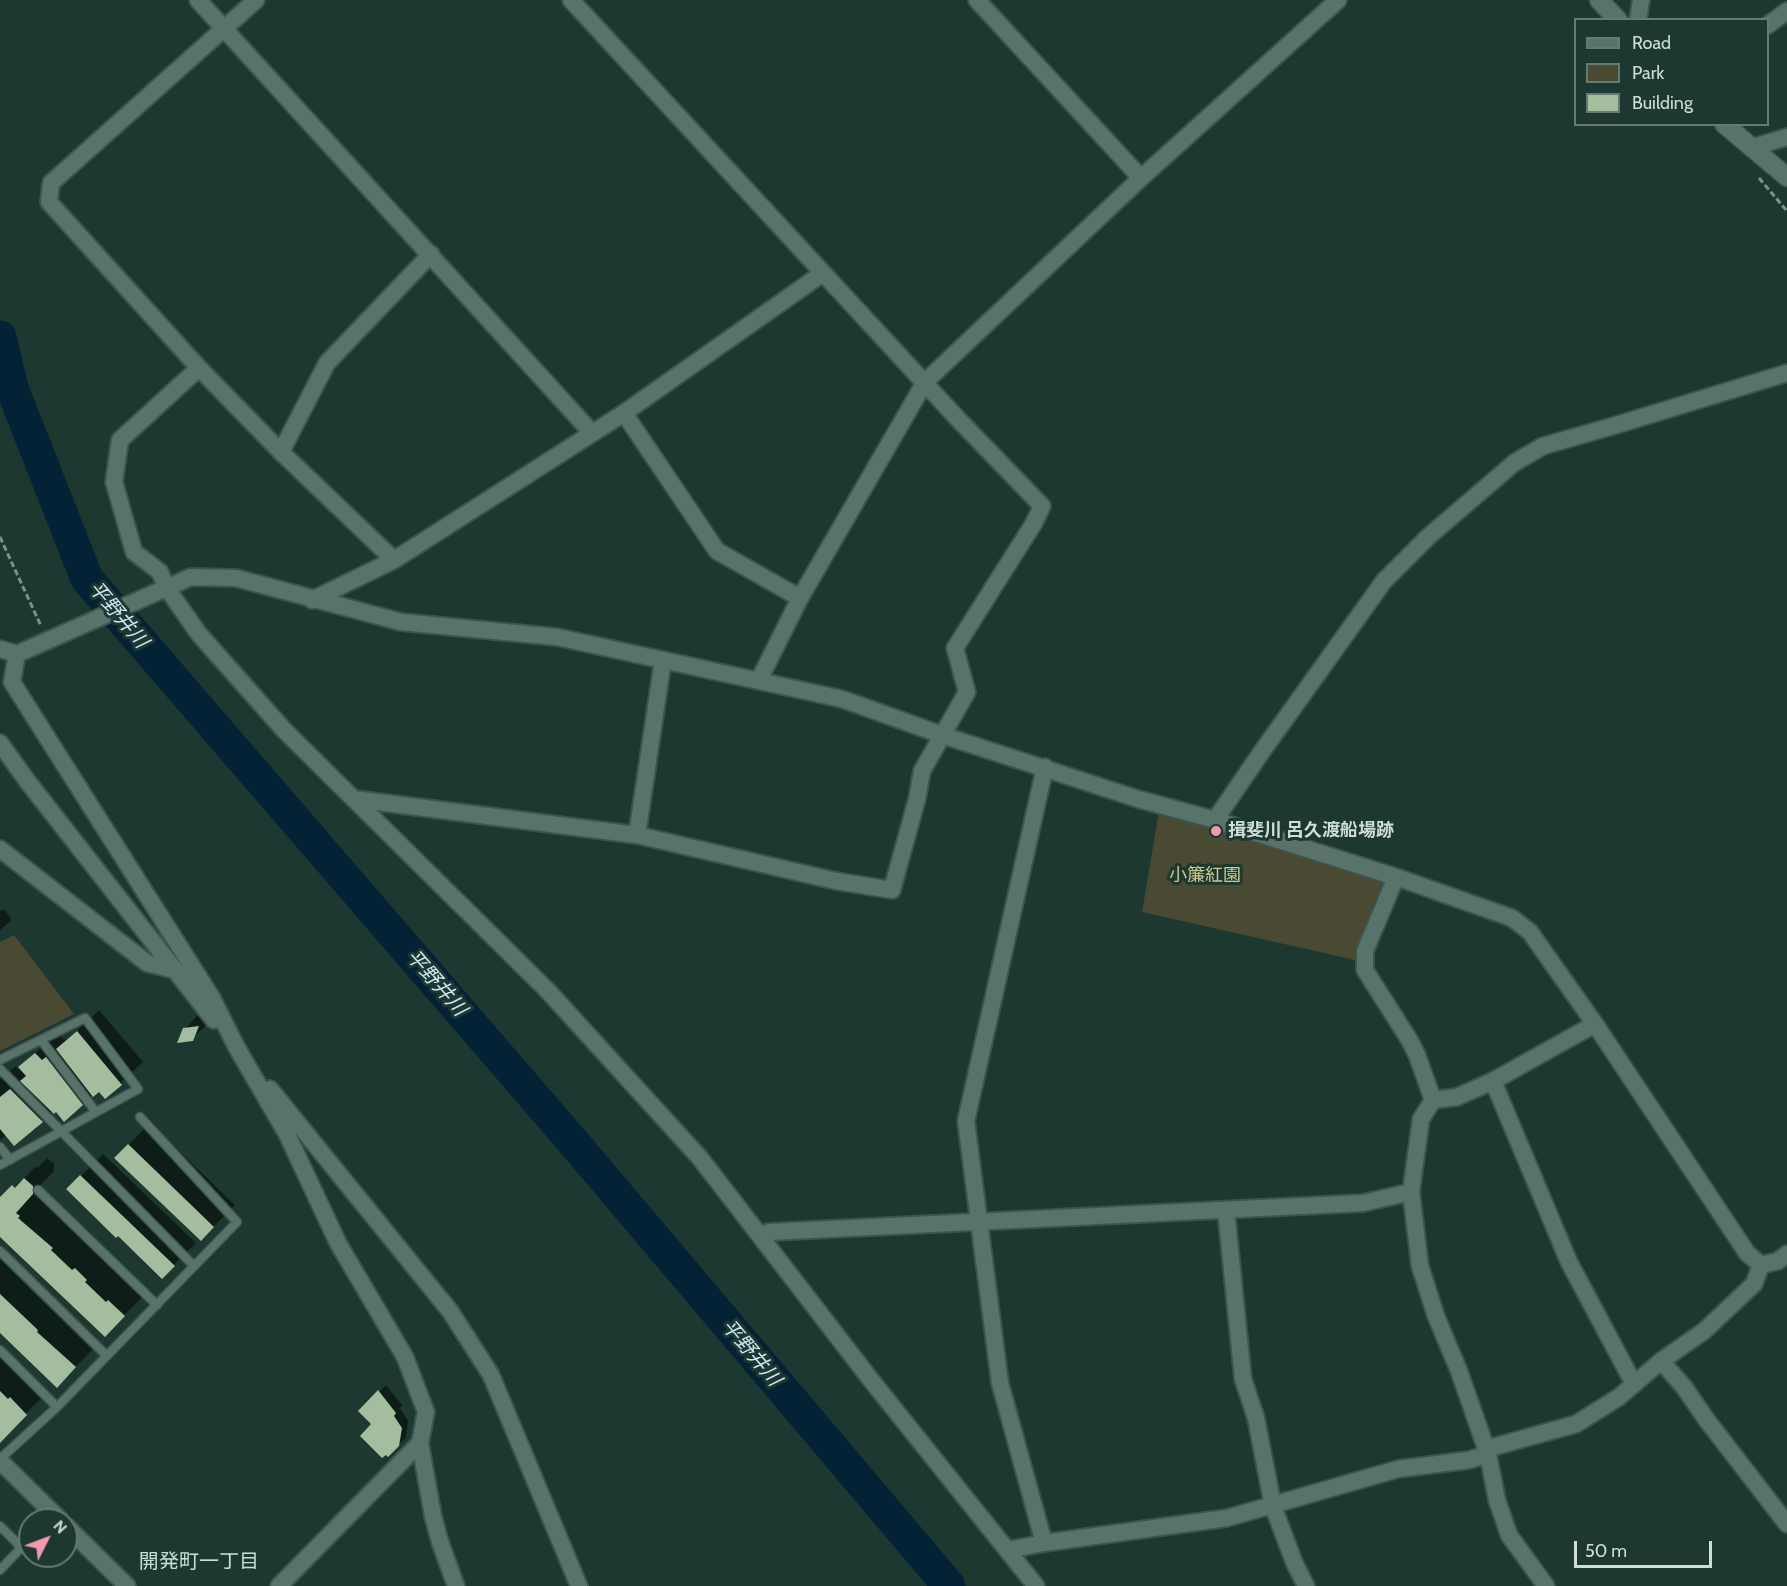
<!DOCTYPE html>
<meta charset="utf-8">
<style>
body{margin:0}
#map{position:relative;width:1787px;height:1586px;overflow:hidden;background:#1d3830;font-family:Cabin,sans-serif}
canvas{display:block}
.legend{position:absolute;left:1574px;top:18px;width:195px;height:108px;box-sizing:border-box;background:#1d3830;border:2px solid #647a73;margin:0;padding:8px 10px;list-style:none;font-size:18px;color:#ceddd8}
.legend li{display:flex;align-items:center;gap:12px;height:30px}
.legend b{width:30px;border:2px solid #647a73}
.north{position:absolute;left:18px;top:1508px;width:60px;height:60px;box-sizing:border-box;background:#1d3830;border:2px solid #647a73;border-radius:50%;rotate:48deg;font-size:16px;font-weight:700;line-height:24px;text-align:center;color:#ceddd8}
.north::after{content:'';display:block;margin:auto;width:21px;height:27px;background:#f29aad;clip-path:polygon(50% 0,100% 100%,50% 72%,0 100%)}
.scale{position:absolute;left:1574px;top:1541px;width:138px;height:27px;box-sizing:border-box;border:3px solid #ceddd8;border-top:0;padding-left:8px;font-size:18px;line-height:21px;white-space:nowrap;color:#ceddd8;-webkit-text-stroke:4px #1d3830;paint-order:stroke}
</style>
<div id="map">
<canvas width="1787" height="1586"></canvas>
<ul class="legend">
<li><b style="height:8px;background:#57736a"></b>Road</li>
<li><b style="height:16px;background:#4a4932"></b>Park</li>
<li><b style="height:16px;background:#a4bd9f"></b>Building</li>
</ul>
<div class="north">N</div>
<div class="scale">50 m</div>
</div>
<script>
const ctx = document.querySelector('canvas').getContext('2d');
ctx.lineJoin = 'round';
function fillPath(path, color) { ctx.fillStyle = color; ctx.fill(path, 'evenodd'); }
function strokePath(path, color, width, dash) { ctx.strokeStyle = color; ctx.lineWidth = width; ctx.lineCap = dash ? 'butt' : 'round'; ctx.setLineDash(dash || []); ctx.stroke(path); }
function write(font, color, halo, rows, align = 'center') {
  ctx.font = font + ' Cabin,"Noto Sans JP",sans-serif'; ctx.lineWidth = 6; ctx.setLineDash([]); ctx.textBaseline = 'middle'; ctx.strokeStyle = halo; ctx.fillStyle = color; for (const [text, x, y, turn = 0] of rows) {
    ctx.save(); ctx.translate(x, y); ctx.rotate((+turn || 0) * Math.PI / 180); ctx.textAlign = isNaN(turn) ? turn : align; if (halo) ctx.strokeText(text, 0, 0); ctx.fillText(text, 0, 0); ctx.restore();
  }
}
fillPath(new Path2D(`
 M1159,811L1387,879L1355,960L1142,912Z
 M14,935L74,1014L0,1051V942Z`), '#4a4932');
fillPath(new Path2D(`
 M4,909L12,920L0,930V911Z
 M99,1010L143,1062L105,1097L99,1090L82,1104L52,1111L14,1144L7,1135L0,1140V1079L16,1066L18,1069L58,1032L64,1040L69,1038Z
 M212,1013L207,1024L192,1039L185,1029L199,1014Z
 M150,1123L235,1205L201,1239L116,1158Z
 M103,1154L196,1243L162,1277L68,1189Z
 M47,1158L54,1164V1171L36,1190L145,1294L105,1335L0,1235V1203L36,1166L37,1168Z
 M0,1254L97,1345L57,1386L0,1331Z
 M0,1348L47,1392L7,1433L0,1426Z
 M386,1385L402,1405L400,1408L408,1421L406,1438L388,1454L373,1424L360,1411Z`), '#0007');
strokePath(new Path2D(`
 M0,337L12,388L87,579L574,1143L949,1586`), '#042235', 33);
fillPath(new Path2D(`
 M199,1026L193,1041L177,1043L183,1028Z
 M77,1031L122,1085L105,1099L99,1092L93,1097L56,1049Z
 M35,1053L42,1060L46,1057L83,1105L64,1122L56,1112L54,1114L20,1081L26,1076L18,1067Z
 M10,1089L43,1122L14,1146L0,1129V1097Z
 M128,1144L214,1227L201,1241L114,1158Z
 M80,1175L175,1266L162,1279L118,1236L116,1238L66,1189Z
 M24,1178L33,1186V1194L16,1213L20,1216L18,1218L53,1248L51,1250L72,1270L75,1268L87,1280L85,1282L106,1302L108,1300L125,1316L105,1337L0,1237V1197L12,1185L15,1188Z
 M0,1294L38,1330L37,1332L76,1367L57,1388L0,1333Z
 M378,1390L396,1413L394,1416L402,1428L399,1446L388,1457L386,1455L382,1458L360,1436L371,1424L358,1411Z
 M0,1391L8,1399L10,1397L27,1415L0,1443Z`), '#a4bd9f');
const service = new Path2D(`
 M41,1040L96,1112
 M0,1060L85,1018L138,1089L0,1165
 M0,1069L194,1266
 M0,1147L10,1160
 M38,1190L157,1305
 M0,1251L107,1356
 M0,1350L57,1407
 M0,1459L57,1407L237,1222L140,1117
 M0,1526L19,1545V1550L0,1570`);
const minor = new Path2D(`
 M198,0L592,433
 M256,0L51,183L49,202L199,368L281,452L394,560
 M977,0L1141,178
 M1638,20L1641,0
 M1768,25L1787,11
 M1751,148L1787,137
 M199,368L120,440L114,482L134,552L160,572L166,587L199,634L284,730L548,991L700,1158L871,1380L1036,1586
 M624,413L717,551L800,598
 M281,452L327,363L431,254
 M312,600L394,560L624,413L823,273
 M0,649L17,654L191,577L236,578L401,622L557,637L842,699L942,735L1138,799L1215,820L1396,877L1512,918L1530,932L1595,1024L1747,1253L1761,1265
 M17,654L12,682L212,998L237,1048L287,1134L338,1243L405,1357L426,1412L420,1443L433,1516L440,1542L456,1586
 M759,680L800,598L925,382L1141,178L1338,0
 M0,743L28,782L214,1020
 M354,799L637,835L836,881L892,890L917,799L922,771L967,692L955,648L1034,523L1042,506L957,418L571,0
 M1215,820L1263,750L1384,581L1428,537L1514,463L1543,446L1613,426L1787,373
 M637,835L663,660
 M0,849L147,963L175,970
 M1396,877L1365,951V970L1410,1041L1417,1055L1433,1100L1421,1119L1411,1192L1420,1266L1436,1316L1459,1371L1488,1454L1497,1500L1509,1535L1546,1586
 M1493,1081L1569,1262L1634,1384
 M270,1089L450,1311L491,1375L579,1586
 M1433,1100L1457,1097L1493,1081L1595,1024
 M1226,1210L1243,1379L1256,1418L1273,1506L1294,1562L1306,1586
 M760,1236L769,1232L1363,1203L1411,1192
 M1761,1265L1778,1261L1787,1254
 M1661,1361L1684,1387L1706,1419L1787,1524
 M1486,1449L1576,1424L1619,1397L1661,1361L1704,1331L1754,1284L1761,1265
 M0,1461L60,1520
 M66,1526L127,1586
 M1044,1543L1000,1383L966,1121L1045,767
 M1008,1550L1044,1543L1227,1518L1398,1469L1469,1460L1488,1454
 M279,1586L420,1443`);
const secondary = new Path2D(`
 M1599,0L1618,20
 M1724,124L1787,177`);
strokePath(service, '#3d544e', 11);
strokePath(minor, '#3d544e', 20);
strokePath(secondary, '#3d544e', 21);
strokePath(new Path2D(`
 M1759,178L1787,211
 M0,537L41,626`), '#7d918b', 3, [6, 3]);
strokePath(service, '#57736a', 8);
strokePath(minor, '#57736a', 16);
strokePath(secondary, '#57736a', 18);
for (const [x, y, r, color] of [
 [1216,831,6,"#f29aad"]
]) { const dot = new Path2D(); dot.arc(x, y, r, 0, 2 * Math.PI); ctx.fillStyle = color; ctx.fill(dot); strokePath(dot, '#1d3830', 2); }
write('bold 18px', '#ceddd8', '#1d3830', [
 ["揖斐川 呂久渡船場跡",1228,831]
], 'left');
write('18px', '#cbc98c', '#1d3830', [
 ["小簾紅園",1205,876]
]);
write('italic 20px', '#d0e6f6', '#1d3830', [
 ["平野井川",118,615,50],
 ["平野井川",436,983,49],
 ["平野井川",751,1353,50]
]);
write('20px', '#c1e0d6', '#1d3830', [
 ["開発町一丁目",199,1562]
]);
</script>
